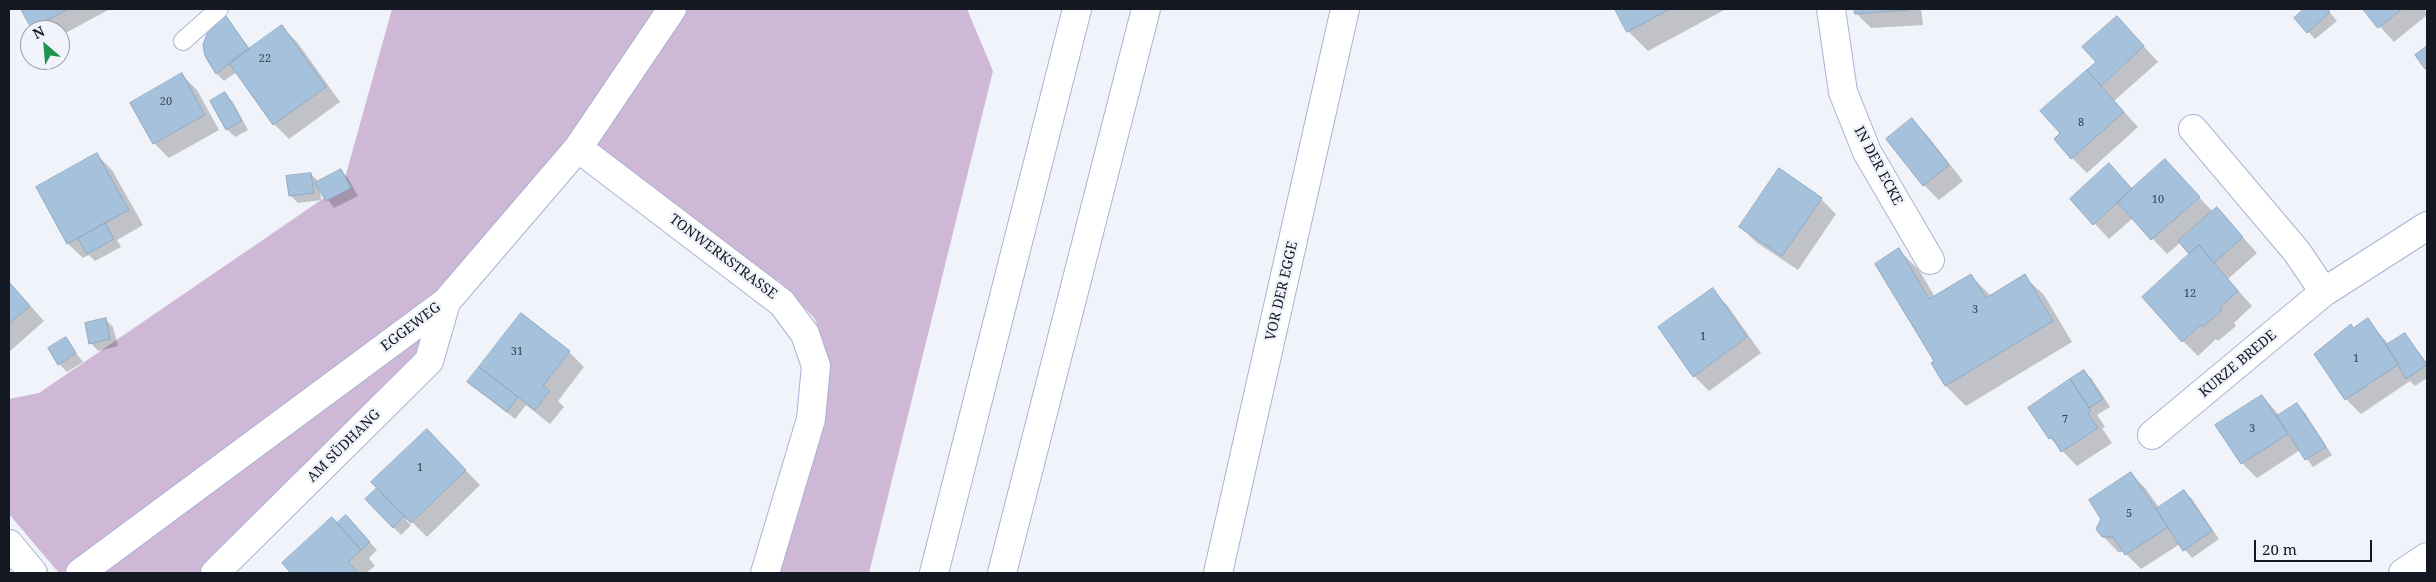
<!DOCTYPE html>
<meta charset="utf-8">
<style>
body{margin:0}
#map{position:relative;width:2436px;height:582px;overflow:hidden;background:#f1f3fa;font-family:"Noto Serif",serif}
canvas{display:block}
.frame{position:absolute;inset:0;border:10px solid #141823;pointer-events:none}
.north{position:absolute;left:20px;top:20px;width:50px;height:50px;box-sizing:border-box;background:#f1f3fa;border:1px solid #999ba4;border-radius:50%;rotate:333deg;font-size:14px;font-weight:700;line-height:20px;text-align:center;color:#141823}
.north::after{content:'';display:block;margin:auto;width:18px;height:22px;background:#1c934e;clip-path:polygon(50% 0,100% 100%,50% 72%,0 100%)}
.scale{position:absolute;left:2254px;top:540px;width:118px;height:22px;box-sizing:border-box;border:2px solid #141823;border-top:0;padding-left:6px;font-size:15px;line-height:18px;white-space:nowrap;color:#141823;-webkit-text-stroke:4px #f1f3fa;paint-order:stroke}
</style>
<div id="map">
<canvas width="2436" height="582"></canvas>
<div class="frame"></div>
<div class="north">N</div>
<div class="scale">20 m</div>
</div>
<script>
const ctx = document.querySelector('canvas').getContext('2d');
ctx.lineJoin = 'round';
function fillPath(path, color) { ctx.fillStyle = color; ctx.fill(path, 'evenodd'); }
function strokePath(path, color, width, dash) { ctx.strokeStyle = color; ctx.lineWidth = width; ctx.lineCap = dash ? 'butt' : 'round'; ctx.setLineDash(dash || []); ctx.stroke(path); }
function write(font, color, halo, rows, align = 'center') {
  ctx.font = font + ' "Noto Serif",serif'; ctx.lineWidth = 5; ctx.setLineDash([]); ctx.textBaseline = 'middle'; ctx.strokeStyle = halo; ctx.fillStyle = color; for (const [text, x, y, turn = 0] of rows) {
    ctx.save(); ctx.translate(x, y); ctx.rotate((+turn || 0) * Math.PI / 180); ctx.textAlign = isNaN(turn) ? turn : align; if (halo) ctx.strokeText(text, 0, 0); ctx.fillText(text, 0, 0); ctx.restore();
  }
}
fillPath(new Path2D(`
 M392,9H967L993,71L869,573H769L816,424L830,365L815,319L778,280L764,302L572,151L427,352L208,573H59L9,514V399L39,393L343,185Z`), '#cfb8d6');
fillPath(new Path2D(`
 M22,9H110L60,36V30H35Z
 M1616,9H1726L1648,51L1628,31Z
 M1856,9H1921L1923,25L1871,28L1856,13Z
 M2306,9H2327L2337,21L2315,39L2296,18Z
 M2364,9H2424L2427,15L2394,42Z
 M2117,17L2158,62L2114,101L2138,127L2087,173L2072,158L2097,62Z
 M226,18L250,49L282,27L297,42L340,102L289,139L274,124L237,72L224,81L217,74L206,55Z
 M182,75L197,90L219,130L169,158L154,143Z
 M225,94L233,102L248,130L235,137L227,129Z
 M1912,120L1927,135L1963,181L1939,200L1924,185Z
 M97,155L112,170L143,225L117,240L121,247L95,261L89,255L83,258L68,244Z
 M2165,161L2213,212L2217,209L2257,253L2228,279L2252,306L2234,323L2236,326L2218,341L2216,339L2198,356L2183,341L2191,254L2180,243L2167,254L2133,218L2109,239L2072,199L2133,190Z
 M340,170L348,178L358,196L334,208L320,189L321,200L298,203L290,195L311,174L319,182Z
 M1779,170L1821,199L1836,214L1798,270L1756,242L1741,227Z
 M1899,250L1919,270L1935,297L1971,276L1991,296L2024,276L2044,295L2072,342L1966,406L1946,386L1933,363L1936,361Z
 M9,282L44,321L9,352Z
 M1712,290L1727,305L1761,353L1709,391L1694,376Z
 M521,315L569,352L584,367L558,401L564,407L550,424L526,405L515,419L477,389L484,371Z
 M105,319L113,327L118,346L98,351L91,343Z
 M2368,320L2389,345L2405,334L2427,363V378L2415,386L2410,381L2361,414L2346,399L2351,326L2354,329Z
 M65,339L83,362L67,372L59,364Z
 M2084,371L2092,379L2110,407L2097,415L2105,427L2102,428L2112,443L2077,466L2050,438L2029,408Z
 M2262,396L2280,416L2297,405L2305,413L2332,455L2313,467L2300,450L2257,478L2242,463Z
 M441,445L480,485L427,537L408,518L406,520L411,525L401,535L393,527L377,490Z
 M2131,474L2146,489L2160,509L2184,492L2192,499L2219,539L2192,558L2180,544L2141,569L2124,552H2118L2103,536Z
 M337,524L354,525L377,550L369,558L375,566L366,573H290Z`), '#0003');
const building = new Path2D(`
 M21,9H68L32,29Z
 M1615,9H1670L1627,32Z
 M1854,9H1908V10L1855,14Z
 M2304,9H2327L2330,12L2307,33L2294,18Z
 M2363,9H2402L2378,28Z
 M226,16L249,49L216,74L205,56L203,45L207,34Z
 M2117,16L2144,46L2101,86L2087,70L2096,62L2082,47Z
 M282,25L326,87L273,125L229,63Z
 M2427,46V67L2425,69L2415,55Z
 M2087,70L2124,112L2071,159L2054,139L2060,133L2040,111Z
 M182,73L205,115L153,144L130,103Z
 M225,92L242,121L226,130L210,101Z
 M1912,118L1949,165L1923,186L1886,139Z
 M97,153L129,210L67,244L36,187Z
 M2165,159L2200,197L2151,240L2117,202Z
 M2109,163L2132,189L2093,225L2070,199Z
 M1779,168L1822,198L1782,256L1739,227Z
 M341,169L351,188L326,201L315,183Z
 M311,173L314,193L289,196L286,176Z
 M2217,207L2243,237L2214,263L2199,245L2189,254L2178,241Z
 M105,223L114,239L87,254L78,239Z
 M2199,245L2238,291L2220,307L2222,310L2203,327L2200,325L2182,342L2142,297Z
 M1899,248L1929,299L1971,274L1986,298L2025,274L2053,321L1945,386L1931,363L1934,361L1875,264Z
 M9,282L30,306L9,324Z
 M1713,288L1747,337L1693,377L1658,327Z
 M521,313L570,351L543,386L550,391L535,410L479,367Z
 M106,318L110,339L89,344L85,323Z
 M2368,318L2399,364L2345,400L2314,354L2351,324L2353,328Z
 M2405,333L2427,365L2406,379L2386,345Z
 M66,337L76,353L58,365L48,348Z
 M479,367L518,397L507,412L467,382Z
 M2084,370L2103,399L2089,408L2070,379Z
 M2070,379L2091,411L2088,413L2098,428L2061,452L2052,437L2049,439L2028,408Z
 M2262,395L2288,434L2241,464L2215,425Z
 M2297,403L2326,447L2305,460L2277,416Z
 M427,429L466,470L411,523L371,482Z
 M2131,472L2168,527L2125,555L2113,537H2102L2096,529L2101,519L2089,500Z
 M377,488L404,516L393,528L365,499Z
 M2184,490L2212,531L2183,551L2156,509Z
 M346,515L370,542L361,550L337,523Z
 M332,517L361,550L348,562L358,573H288L290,572L282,563Z`);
fillPath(building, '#a6c1db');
strokePath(building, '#8fa9c2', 1);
const lane = new Path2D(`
 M183,41L219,9`);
const street = new Path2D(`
 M1831,9L1843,92L1867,152L1930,260
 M2193,129L2297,252L2324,292
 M578,148L782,303L805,334L816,366L811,419L765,573
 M2152,435L2324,292L2427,226
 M9,544L33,573
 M80,573L446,302L578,148L672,9
 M215,573L429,361L446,302
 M1218,573L1345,9
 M2403,573L2427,557`);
const highway = new Path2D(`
 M934,573L1077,9
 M1002,573L1146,9`);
strokePath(lane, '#a9b3d3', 20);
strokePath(street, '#a9b3d3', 30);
strokePath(highway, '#a9b3d3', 30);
strokePath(lane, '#fff', 18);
strokePath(street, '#fff', 28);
strokePath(highway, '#fff', 28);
write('11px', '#384251', null, [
 ["22",265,59],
 ["20",166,102],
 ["8",2081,123],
 ["10",2158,200],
 ["12",2190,294],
 ["3",1975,310],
 ["1",1703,337],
 ["31",517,352],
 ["1",2356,359],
 ["7",2065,420],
 ["3",2252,429],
 ["1",420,468],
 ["5",2129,514]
]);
write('14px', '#141823', '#f1f3fa', [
 ["IN DER ECKE",1878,166,62],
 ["TONWERKSTRASSE",723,257,37],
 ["VOR DER EGGE",1282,291,-77],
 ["EGGEWEG",411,327,-37],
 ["KURZE BREDE",2238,364,-40],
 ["AM SÜDHANG",344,446,-45]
]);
</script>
